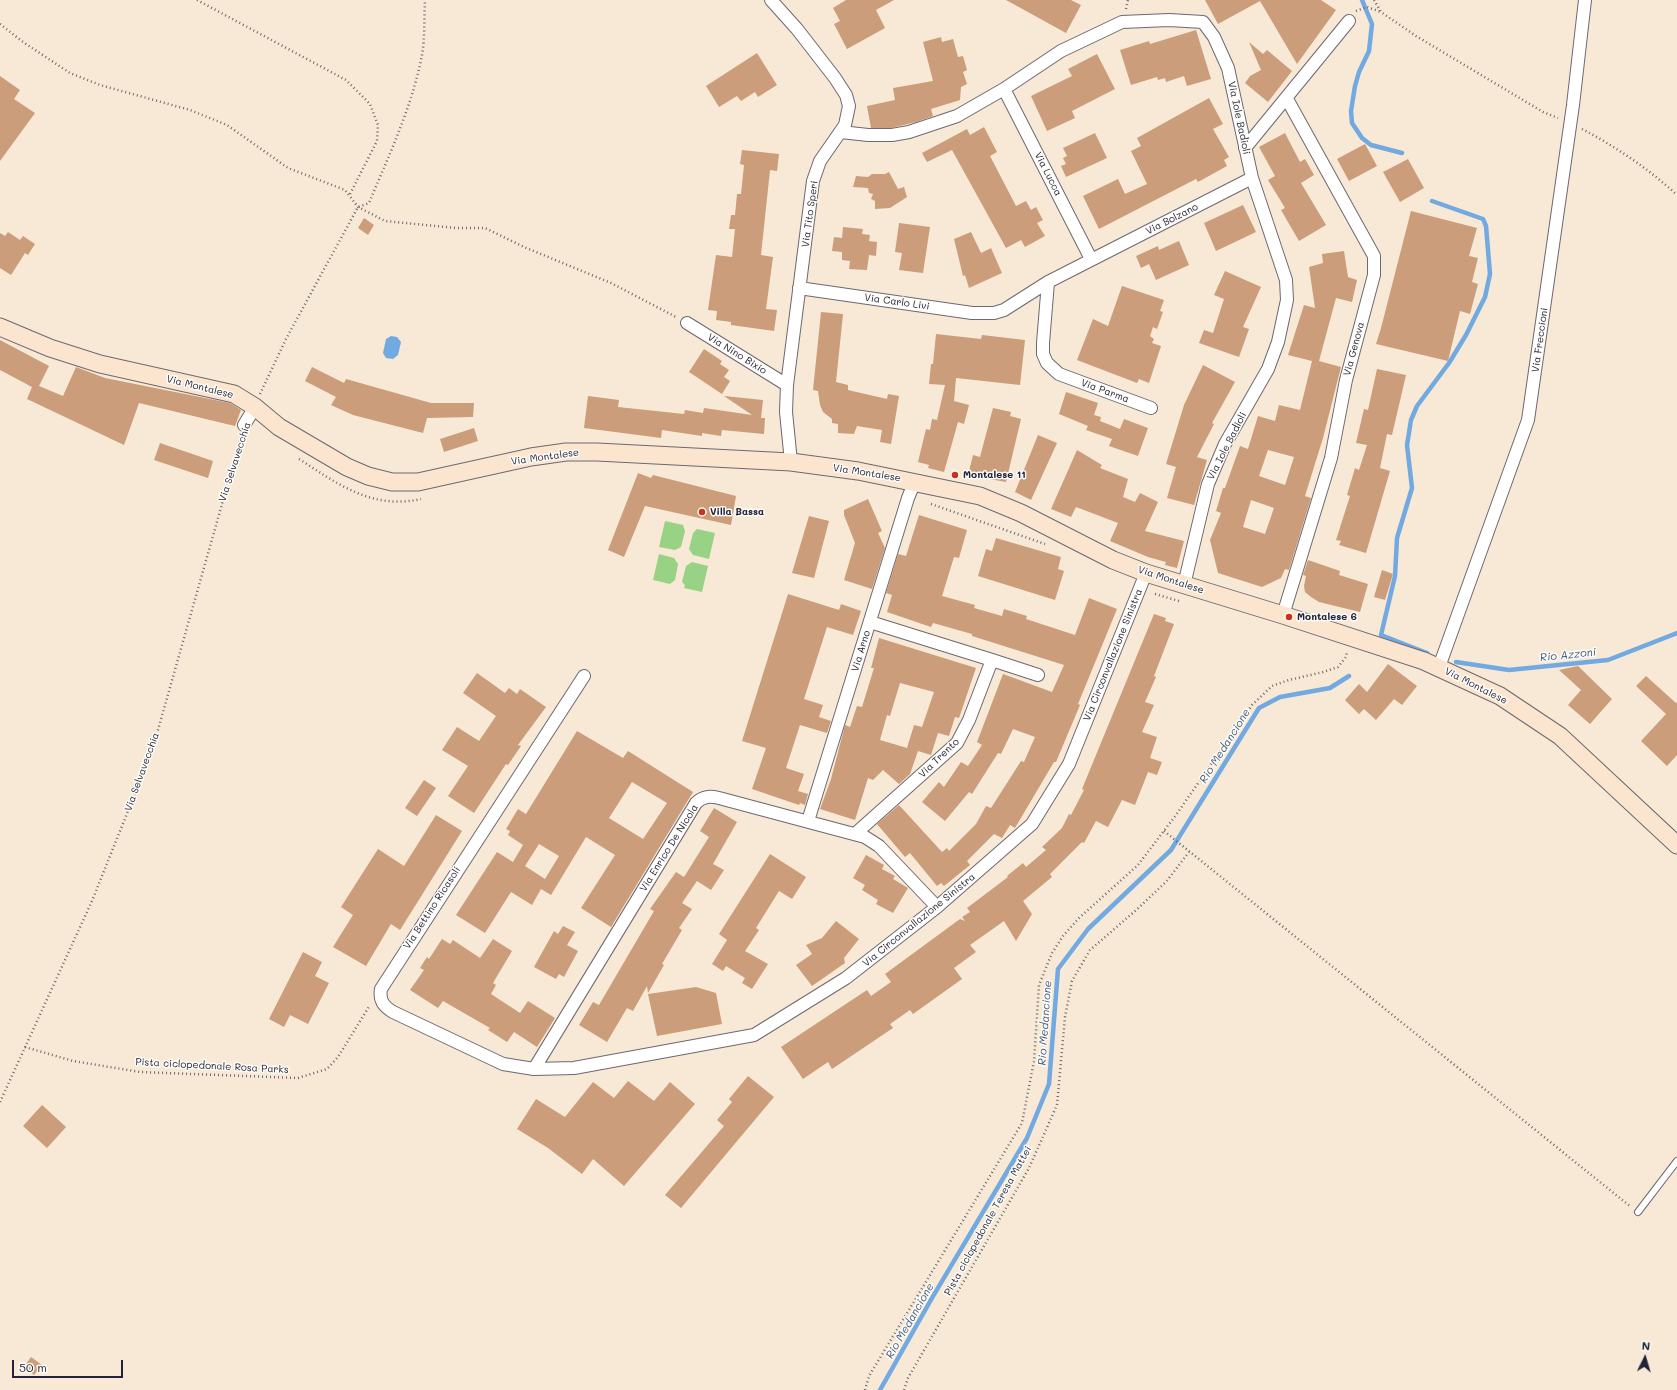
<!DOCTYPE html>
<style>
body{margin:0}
#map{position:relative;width:1677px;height:1390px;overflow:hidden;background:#f7e9d5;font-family:Mali,sans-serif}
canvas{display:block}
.north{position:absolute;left:1625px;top:1338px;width:40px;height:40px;-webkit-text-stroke:3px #fdfcf7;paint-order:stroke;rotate:5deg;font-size:11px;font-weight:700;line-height:16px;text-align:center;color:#22223b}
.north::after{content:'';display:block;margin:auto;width:14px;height:18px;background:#22223b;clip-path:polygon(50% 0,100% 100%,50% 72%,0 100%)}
.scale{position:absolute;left:12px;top:1360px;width:111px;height:18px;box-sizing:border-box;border:2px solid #22223b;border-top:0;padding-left:5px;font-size:12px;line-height:14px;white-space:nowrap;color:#22223b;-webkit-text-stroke:3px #fdfcf7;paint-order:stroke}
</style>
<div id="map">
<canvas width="1677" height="1390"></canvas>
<div class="north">N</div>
<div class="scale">50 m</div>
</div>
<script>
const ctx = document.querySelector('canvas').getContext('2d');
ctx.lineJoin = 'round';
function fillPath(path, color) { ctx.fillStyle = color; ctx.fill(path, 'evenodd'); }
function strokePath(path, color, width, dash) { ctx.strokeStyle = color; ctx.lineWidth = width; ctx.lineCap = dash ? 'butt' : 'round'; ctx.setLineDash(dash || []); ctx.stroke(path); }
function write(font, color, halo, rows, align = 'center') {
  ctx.font = font + ' Mali,sans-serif'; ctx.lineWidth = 3; ctx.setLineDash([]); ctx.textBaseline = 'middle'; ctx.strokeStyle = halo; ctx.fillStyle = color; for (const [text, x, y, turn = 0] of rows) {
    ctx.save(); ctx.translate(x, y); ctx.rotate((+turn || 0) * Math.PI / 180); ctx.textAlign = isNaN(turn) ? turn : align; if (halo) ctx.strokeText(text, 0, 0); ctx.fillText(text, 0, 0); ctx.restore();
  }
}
fillPath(new Path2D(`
 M665,521L683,525L685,531L681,547L675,550L659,547Z
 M697,529L715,533L709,559L693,555L689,549L693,533Z
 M659,554L674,558L678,564L675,580L670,584L653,580Z
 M692,562L708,566L702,592L684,588L685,585L682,582L686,566Z`), '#97d285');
fillPath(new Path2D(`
 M391,336L397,337L401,342L398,355L393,359L386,358L383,353L386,339Z`), '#71a9e0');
strokePath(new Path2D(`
 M1362,0L1372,24L1369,51L1359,72L1355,86L1351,111L1352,123L1362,138L1371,145L1402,153
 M1427,653L1381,635L1395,576L1397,538L1412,488L1407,445L1411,420L1417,406L1449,363L1466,335L1485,297L1490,274L1486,226L1483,219L1432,201
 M1456,662L1509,670L1608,660L1677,633
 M880,1390L932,1298L1027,1138L1049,1084L1058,969L1088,929L1171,850L1259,708L1280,697L1330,688L1349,676`), '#71a9e0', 4.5);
fillPath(new Path2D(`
 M846,0H894L876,10L885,28L847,49L834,24L840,21L833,8Z
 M1006,0H1071L1081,5L1066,33Z
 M1205,0H1321L1336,10L1297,64L1260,1L1218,24Z
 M1196,30L1211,79L1187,86L1184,76L1166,82L1165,78L1158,80L1157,77L1131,85L1120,50L1149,41L1150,44Z
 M941,37L942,42L953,39L958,57L963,56L967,70L963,72L967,84L961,87L960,100L931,109L933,116L916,122L891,128H871L867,106L895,100L893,88L933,81L923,42Z
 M1249,42L1263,54L1267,50L1292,71L1268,102L1245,83L1250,76L1261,70Z
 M757,53L777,85L758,97L755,92L741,101L737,96L719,107L706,86Z
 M1097,54L1115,89L1072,111L1075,118L1047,131L1031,96L1072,76L1068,69Z
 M0,76L20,90L14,99L35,113L0,161Z
 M1209,98L1223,124L1213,129L1229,157L1224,160L1227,166L1198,182L1196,179L1099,229L1083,196L1118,179L1125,194L1147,184L1131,151L1141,146L1137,138Z
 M984,127L997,152L990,156L1016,206L1026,201L1031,210L1036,207L1043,220L1037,223L1045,236L1025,247L1021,240L1006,248L952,150L927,162L922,153L967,129L970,135Z
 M1095,133L1107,158L1066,177L1061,166L1066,164L1063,158L1067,156L1063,148Z
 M1285,133L1300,162L1305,159L1314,175L1301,183L1326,225L1299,241L1281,210L1285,208L1268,180L1275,176L1259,147Z
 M1365,144L1377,166L1349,181L1337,159Z
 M742,150L779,154L777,171L770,170L761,255L773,257L766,309L777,310L774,331L731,325V322L716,320L717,311L708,310L716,255L732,257L735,229H729L731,215H735L737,194H741L744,165L740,164Z
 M1408,159L1424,188L1400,202L1383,172Z
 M889,172L898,189L904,187L907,197L890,208L875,209V201L871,199L873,194L869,193L868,188L853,187L856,176L868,177L872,174H885Z
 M1243,205L1256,232L1216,251L1204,223Z
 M1411,211L1477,228L1469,256L1478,258L1472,282L1478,284L1470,314L1460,311L1448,361L1376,344L1381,328Z
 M364,218L374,225L368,235L358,228Z
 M899,223L930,227L923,273L899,270L902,253L895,252Z
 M843,227L863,229L862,234L870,235L869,241L877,242L876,256L869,255L867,270L849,269L850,261L842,260V252L832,251L834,237L842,238Z
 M8,232L20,240L23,236L35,244L28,255L25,253L11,275L0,268V233L5,236Z
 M971,232L981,253L991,248L1002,273L969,288L965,275L963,276L954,239Z
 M1179,241L1189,265L1156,280L1149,264L1141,268L1136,256L1158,246L1159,250Z
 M1344,251L1348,277L1357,280L1352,302L1336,298L1319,361L1341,367L1323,438L1305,496L1311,498L1289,570L1285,569L1281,578L1262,587L1218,573L1210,540L1221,513L1216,511L1223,488H1225L1240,446L1248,449L1258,416L1275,421L1279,405L1300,410L1312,361L1288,355L1304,305L1315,308L1309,267L1323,263L1322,254ZM1268,450L1294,457L1285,485L1259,476ZM1251,500L1274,508L1265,534L1243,527Z
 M1225,271L1261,287L1243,327L1249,329L1239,357L1199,343L1204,330L1213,333L1224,299L1214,295Z
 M1122,286L1164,300L1160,311L1163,312L1157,329L1153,327L1150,336L1154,339L1152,343L1161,346L1149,383L1139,379L1137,383L1077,360L1093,319L1108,326Z
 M821,312L843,314L836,382L848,385V390L887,399L888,394L899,396L891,444L880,442L882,430L857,426L854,434L838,433V424L832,423V419L823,412L820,405L818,391L813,390Z
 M936,334L981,339L982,335L1025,340L1020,385L956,378L954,401L969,405L964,424L958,422L944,472L928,468L929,465L918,462L926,429L930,430L932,419L937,420L945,385L929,384L931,364H933Z
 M0,340L49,366L39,386L63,396L76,367L105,378L230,403L241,410L235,426L139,403L124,445L27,399L32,387L0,370Z
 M704,349L722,361L720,364L729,370L724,377L730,381L722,394L689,372Z
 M1203,365L1235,382L1212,423L1214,424L1197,457L1207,460L1194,505L1167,498L1176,467L1166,464L1184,405Z
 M312,367L344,383L346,379L431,403H474L473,417L427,418L423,433L353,415L331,405L336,397L305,381Z
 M1377,369L1406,375L1392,435L1387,434L1380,468L1390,471L1366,553L1339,545L1341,541L1336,540L1350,496L1347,495L1355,468L1359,470L1367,445L1356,443L1364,409L1368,410Z
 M1066,392L1098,403L1094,415L1101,417L1100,421L1120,429L1124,419L1148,428L1138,456L1109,446L1112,439L1086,430L1088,426L1059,414Z
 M588,396L619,400L618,407L684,414L685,410L703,413L704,408L752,415L724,396L763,400L761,418H765L764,434L722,430L721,436L702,433V436L662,430L661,438L584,428Z
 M993,408L1011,412L1010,416L1021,419L1006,482L968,475L973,455L980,457Z
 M474,428L478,441L444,452L440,439Z
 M1038,435L1057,443L1031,500L1015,492Z
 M160,443L213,461L208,478L154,460Z
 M1077,450L1102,465L1100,468L1128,479L1123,497L1135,502L1140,493L1158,502L1145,531L1184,541L1177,568L1165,565L1166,562L1148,557L1110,541L1118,523L1076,507L1071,517L1051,509Z
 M638,473L651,478L653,475L736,496L731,525L645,506L624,557L608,550Z
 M868,499L882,531L878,533L885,548L872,589L844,580L855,543L844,515V510Z
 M919,515L967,530L959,558L954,557L942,596L975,605L974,608L1002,616L1004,609L1027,616L1026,619L1075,635L1089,598L1117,609L1078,704L1080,705L1056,762H1054L1015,828L1010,825L1002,838L994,834L967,861L970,865L944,886L941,883L937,886L910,853L905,857L877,824L899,805L942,852L947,848L949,851L976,824L986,806L991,808L1021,761L1024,762L1035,737L1013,729L1001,754L998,753L972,794L969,792L945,821L922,802L939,782L944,787L961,762L968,766L982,745L977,742L1003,674L1052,692L1064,665L972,636V634L933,623L931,627L887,612L892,595L886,593L898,554L906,556Z
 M809,516L829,521L814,578L792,573Z
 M996,538L1061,557L1058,569L1064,571L1055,600L978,576L986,549L992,551Z
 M1308,560L1340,571L1339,575L1368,584L1360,612L1319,602L1311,597L1305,592L1304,586L1306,576L1303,575Z
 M1382,570L1393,574L1385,600L1374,597Z
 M788,594L839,610L841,604L861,611L853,635L827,627L804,699L823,705L819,717L831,721L827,733L800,725L786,768L804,774L798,791L808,794L805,805L800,803L799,805L752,789L766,748L742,741Z
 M1154,614L1166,618L1165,621L1174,624L1154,676L1156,677L1145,702L1154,705L1142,732L1157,737L1150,758L1162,762L1157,775L1148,772L1135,805L1122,800L1108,827L1096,821L1084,843L1082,842L1050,874L1052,877L1023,901L1032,914L1016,941L1004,921L970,945L976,952L954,968L962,979L913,1014L910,1010L890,1024L893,1028L832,1069L828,1062L803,1079L781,1047L867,990L871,996L891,982L885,974L960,919L965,921L962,917L970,912L967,908L1008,877L1007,876L1023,863L1026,867L1046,850L1042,847L1062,828L1069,814L1071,815L1084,790L1082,789Z
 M879,638L976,668L959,718L955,717L949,736L938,733L931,755L918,751L910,774L899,784L883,770L873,780L868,778L855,820L820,809L831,779L845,725L850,727L857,706L862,707L874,668H871ZM900,683L934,692L922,727L914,725L907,748L880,740L887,715L890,716Z
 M1388,664L1417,686L1402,705L1394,699L1376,720L1364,709L1359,714L1345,700L1359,684L1367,692Z
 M1578,666L1612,699L1590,724L1568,705L1581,690L1559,670Z
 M477,673L505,693L509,688L517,694L520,689L546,707L518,745L521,746L508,765L506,764L474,813L448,796L468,766L442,750L457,727L479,741L496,716L463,693Z
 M1646,676L1676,703L1677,702V755L1667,766L1641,741L1666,714L1636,686Z
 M577,731L623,758L628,751L693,792L611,927L581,908L615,855L586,837L551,895L541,889L532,905L511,892L485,933L456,915L497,852L513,862L523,845L508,835L510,831L506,829L518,809L526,814ZM632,782L667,803L643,839L609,818ZM539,844L559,856L545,879L525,866Z
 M424,780L436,788L417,816L405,808Z
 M714,808L737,822L713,864L724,870L711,890L697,881L682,903L692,909L679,928L682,930L662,964L664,965L648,993L647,986L633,1011L627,1008L607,1042L579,1025L593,1002L599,1005L654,911L650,909L676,872L684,877L709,837L700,831Z
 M436,815L462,831L400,930L391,924L366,966L333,947L353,915L341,907L378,849L404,866Z
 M770,854L806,877L792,899L779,891L756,928L759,930L745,951L768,964L752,989L742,983L745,978L726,966L723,971L712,964L727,940L719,934Z
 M866,855L884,865L882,869L895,876L893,879L908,888L893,913L876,904L878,900L862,890L865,885L853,878Z
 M836,921L859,939L844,958L845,963L812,986L796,965L812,954L806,945L822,938Z
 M563,926L575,932L567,945L578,951L564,977L559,974L556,979L534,967L554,931L558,934Z
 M442,939L450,944L453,940L480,958L493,939L512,951L493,983L496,985L491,994L520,1013L528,1001L555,1018L537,1047L514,1032L507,1042L488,1030L490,1028L443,1001L438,1008L410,990L424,970L420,968L427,957L429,959Z
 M303,952L322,962L315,976L329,983L308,1024L290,1015L284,1027L269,1019Z
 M696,987L716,993L722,1024L657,1036L648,994Z
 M748,1076L774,1097L681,1208L665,1195L724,1126L717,1120L732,1102L729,1099Z
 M628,1081L654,1101L670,1082L695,1104L624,1186L593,1159L582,1174L548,1148L517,1129L536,1099L565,1117L593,1082L614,1098Z
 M42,1105L66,1127L47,1148L23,1126Z
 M31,1357L42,1365L34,1375L24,1367Z`), '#cb9d7b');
const lane = new Path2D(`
 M1638,1212L1677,1161`);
const street = new Path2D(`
 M771,0L797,29L835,78L846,95L849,106L845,125L820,161L813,181L787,385L786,412L791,462
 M1004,89L1091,259
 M841,132L868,135H892L909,132L957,116L1004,89L1061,51L1122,22L1169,20L1203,22L1214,37L1228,68L1252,178L1286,280L1287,300L1278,342L1268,369L1225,444L1208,484L1184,585
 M1245,148L1349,21
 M1048,282L1043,343V354L1047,363L1059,374L1151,408
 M799,288L972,313H994L1004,310L1048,282L1252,178
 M687,323L787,385
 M244,425L255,407
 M1283,615L1331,458L1346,380L1374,275V256L1287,99
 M992,660L1038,675
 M1439,667L1528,420L1573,105L1585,0
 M584,676L381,989C379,1000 383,1006 393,1012L503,1064L534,1069L574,1068L754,1035L846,978L937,907L1032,824L1069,764L1146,573
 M808,821L908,498L915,481
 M855,834L957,743L969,720L992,660L870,622
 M534,1069L696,803C703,796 710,796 719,798L865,837L879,846L937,907`);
const secondary = new Path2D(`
 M0,327L50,348L100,364L234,394L255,407L279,427L347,467L368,476L392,482H418L531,457L566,452H597L791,462L858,471L980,496L1021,513L1113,560L1146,573L1283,615L1424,661L1500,696L1560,736L1677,845`);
strokePath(lane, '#6d6871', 8);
strokePath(street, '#6d6871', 14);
strokePath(secondary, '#6d6871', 19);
strokePath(new Path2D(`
 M197,0L346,80L370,104L378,125L377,141L349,196
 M1374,0L1381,12L1416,36L1543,112L1558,118
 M1126,9L1128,0
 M1356,11L1367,7L1381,12
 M0,24L23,42L70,73L100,85L190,110L227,125L288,168L345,190L358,207L385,221L456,228H485L524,247L611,283L676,317
 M1582,129C1616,147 1649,169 1677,195
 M260,394L286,339L358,207L369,203C389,155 412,107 422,55C425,38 424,18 425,0
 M299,459C338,484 372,510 421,499
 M931,504L1045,544
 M1155,594L1179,601
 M1164,831L1631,1207
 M25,1047L73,1061L140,1072L298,1078L327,1069L338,1057L370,1005
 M0,1102L92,901L152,751L241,437
 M865,1390L869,1376L1022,1123L1034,1061L1039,985L1052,953L1063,936L1079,918L1138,865L1176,815L1252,705L1272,686L1289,680L1323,672L1338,667L1346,657L1347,652
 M904,1390L908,1378L1029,1168L1057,1105L1065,1017L1072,981L1090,950L1134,912L1166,882L1189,852`), '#6d6871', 2.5, [1, 3]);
strokePath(lane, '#fff', 6);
strokePath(street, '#fff', 12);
strokePath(secondary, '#fbe5cf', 17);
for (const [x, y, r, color] of [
 [955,475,4,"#c8321e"],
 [702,512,4,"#c8321e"],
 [1289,617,4,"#c8321e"]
]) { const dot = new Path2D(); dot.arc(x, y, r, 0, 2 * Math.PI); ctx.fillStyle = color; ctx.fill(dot); strokePath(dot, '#fdfcf7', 1.5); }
write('10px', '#22223b', '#fdfcf7', [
 ["Via Iole Badioli",1239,118,78],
 ["Via Lucca",1048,174,63],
 ["Via Tito Speri",810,214,-82],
 ["Via Bolzano",1172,219,-27],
 ["Via Carlo Livi",897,302,8],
 ["Via Freccioni",1540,340,-82],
 ["Via Genova",1354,349,-75],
 ["Via Nino Bixio",737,354,32],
 ["Via Montalese",200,387,14],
 ["Via Parma",1105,391,20],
 ["Via Iole Badioli",1227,446,-63],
 ["Via Montalese",545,457,-8],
 ["Via Selvavecchia",235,462,-72],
 ["Via Montalese",867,473,9],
 ["Via Montalese",1171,580,18],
 ["Via Arno",861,651,-73],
 ["Via Circonvallazione Sinistra",1113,655,-68],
 ["Via Montalese",1476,686,27],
 ["Via Trento",939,758,-44],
 ["Via Selvavecchia",142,772,-70],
 ["Via Enrico De Nicola",669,848,-58],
 ["Via Bettino Ricasoli",432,908,-57],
 ["Via Circonvallazione Sinistra",919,920,-39],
 ["Pista ciclopedonale Rosa Parks",212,1066,3],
 ["Pista ciclopedonale Teresa Mattei",988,1221,-61]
]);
write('bold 10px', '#22223b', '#fdfcf7', [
 ["Montalese 11",963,475],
 ["Villa Bassa",710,512],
 ["Montalese 6",1297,617]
], 'left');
write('italic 11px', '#42587d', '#fdfcf7', [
 ["Rio Azzoni",1568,655,-6],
 ["Rio Medancione",1225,746,-58],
 ["Rio Medancione",1045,1023,-86],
 ["Rio Medancione",910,1321,-60]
]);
</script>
